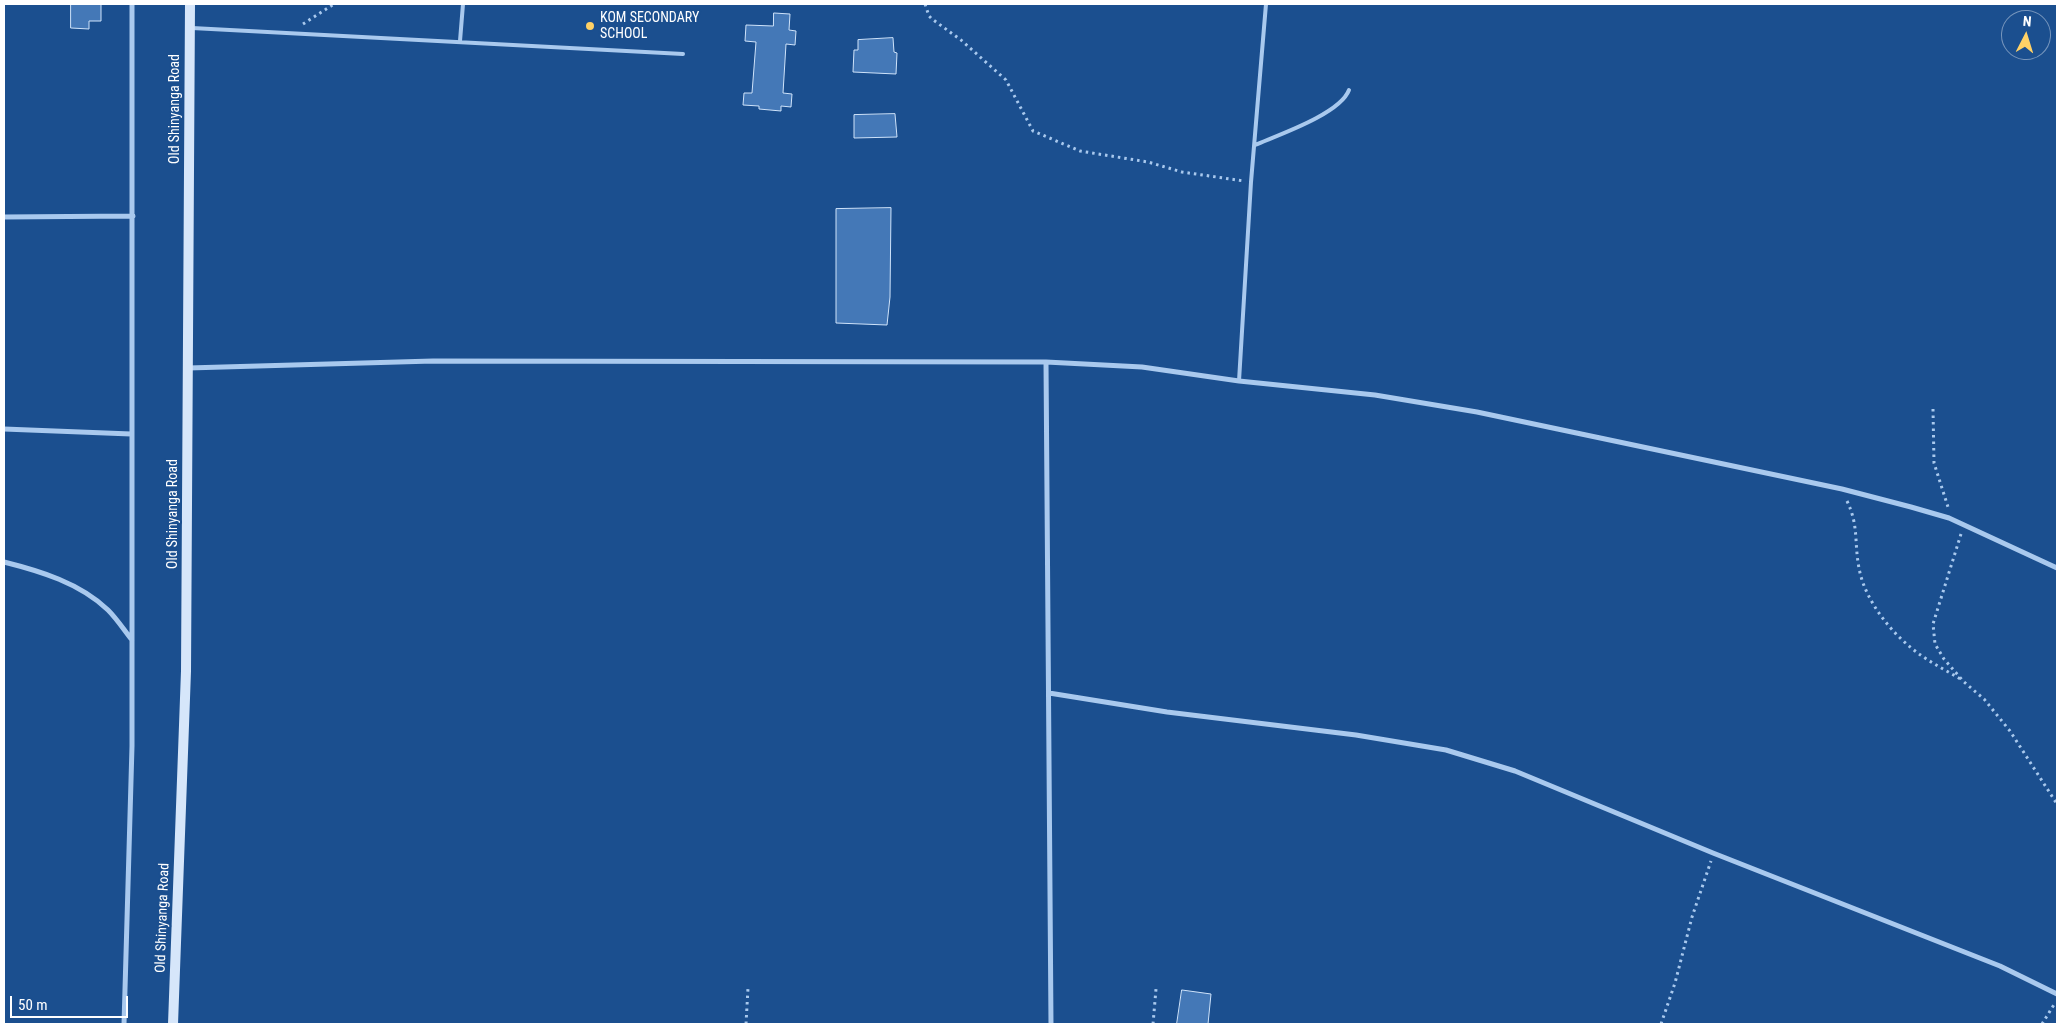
<!DOCTYPE html>
<style>
body{margin:0}
#map{position:relative;width:2061px;height:1028px;overflow:hidden;background:#1b4f8f;font-family:"Roboto Condensed",sans-serif}
canvas{display:block}
.frame{position:absolute;inset:0;border:5px solid #fff;pointer-events:none}
.north{position:absolute;left:2001px;top:10px;width:50px;height:50px;box-sizing:border-box;background:#1b4f8f;border:1px solid #7695bc;border-radius:50%;rotate:5deg;font-size:14px;font-weight:700;line-height:20px;text-align:center;color:#fff}
.north::after{content:'';display:block;margin:auto;width:18px;height:22px;background:#ffd166;clip-path:polygon(50% 0,100% 100%,50% 72%,0 100%)}
.scale{position:absolute;left:10px;top:996px;width:118px;height:22px;box-sizing:border-box;border:2px solid #fff;border-top:0;padding-left:6px;font-size:15px;line-height:18px;white-space:nowrap;color:#fff;-webkit-text-stroke:4px #1b4f8f;paint-order:stroke}
</style>
<div id="map">
<canvas width="2061" height="1028"></canvas>
<div class="frame"></div>
<div class="north">N</div>
<div class="scale">50 m</div>
</div>
<script>
const ctx = document.querySelector('canvas').getContext('2d');
ctx.lineJoin = 'round';
function fillPath(path, color) { ctx.fillStyle = color; ctx.fill(path, 'evenodd'); }
function strokePath(path, color, width, dash) { ctx.strokeStyle = color; ctx.lineWidth = width; ctx.lineCap = dash ? 'butt' : 'round'; ctx.setLineDash(dash || []); ctx.stroke(path); }
function write(font, color, halo, rows, align = 'center') {
  ctx.font = font + ' "Roboto Condensed",sans-serif'; ctx.lineWidth = 4; ctx.setLineDash([]); ctx.textBaseline = 'middle'; ctx.strokeStyle = halo; ctx.fillStyle = color; for (const [text, x, y, turn = 0] of rows) {
    ctx.save(); ctx.translate(x, y); ctx.rotate((+turn || 0) * Math.PI / 180); ctx.textAlign = isNaN(turn) ? turn : align; if (halo) ctx.strokeText(text, 0, 0); ctx.fillText(text, 0, 0); ctx.restore();
  }
}
const building = new Path2D(`
 M71,4H101V21H89V29L71,28Z
 M774,13L790,14L789,30L796,31L795,45L786,44L783,93L792,94L791,107L781,106V111L759,109V106L743,105L744,93H752L756,42L745,41L746,25L773,26Z
 M893,38L894,52L897,53L896,74L853,72L854,50H858V40Z
 M895,114L897,137L854,138V115Z
 M891,208L890,297L887,325L836,323V209Z
 M1182,990L1211,994L1208,1024H1177Z`);
fillPath(building, '#4478b7');
strokePath(building, '#cfe3fa', 1);
strokePath(new Path2D(`
 M925,4L929,16L932,19L961,40L1006,80L1033,131L1080,151L1148,162L1182,172L1244,181
 M303,24L334,4
 M1933,409L1934,463L1948,507
 M1847,501C1859,526 1854,542 1859,568C1865,602 1894,637 1922,656C1935,665 1949,672 1962,680
 M1961,534L1933,624L1935,644L1944,659L1964,682L1984,699L2010,731L2057,804
 M746,1024L748,988
 M1153,1024L1156,989
 M1661,1024L1675,983L1692,917L1711,861
 M2042,1024L2055,1003`), '#a9c9ee', 3, [2.5, 4]);
strokePath(new Path2D(`
 M192,28L683,54
 M460,41L463,4
 M1255,145C1278,135 1340,114 1349,90
 M1239,381L1251,182L1266,4`), '#a9c9ee', 4);
strokePath(new Path2D(`
 M4,217L133,216
 M1046,362L1051,1024
 M188,368L433,361L1046,362L1142,367L1239,381L1375,395L1477,412L1842,489L1911,507L1949,518L2057,568
 M4,429L131,434
 M4,562C40,571 80,583 108,610C117,619 124,630 132,640
 M1049,693L1167,712L1356,735L1446,750L1515,771L1713,853L2000,966L2057,994
 M124,1024L132,746V4`), '#a9c9ee', 5);
strokePath(new Path2D(`
 M173,1024L186,671L190,4`), '#d6e6fa', 10);
for (const [x, y, r, color] of [
 [590,26,5,"#ffd166"]
]) { const dot = new Path2D(); dot.arc(x, y, r, 0, 2 * Math.PI); ctx.fillStyle = color; ctx.fill(dot); strokePath(dot, '#1b4f8f', 2); }
write('14px', '#fff', '#1b4f8f', [
 ["KOM SECONDARY",600,18],
 ["SCHOOL",600,34]
], 'left');
write('14px', '#fff', '#1b4f8f', [
 ["Old Shinyanga Road",175,109,-90],
 ["Old Shinyanga Road",173,514,-90],
 ["Old Shinyanga Road",163,918,-88]
]);
</script>
